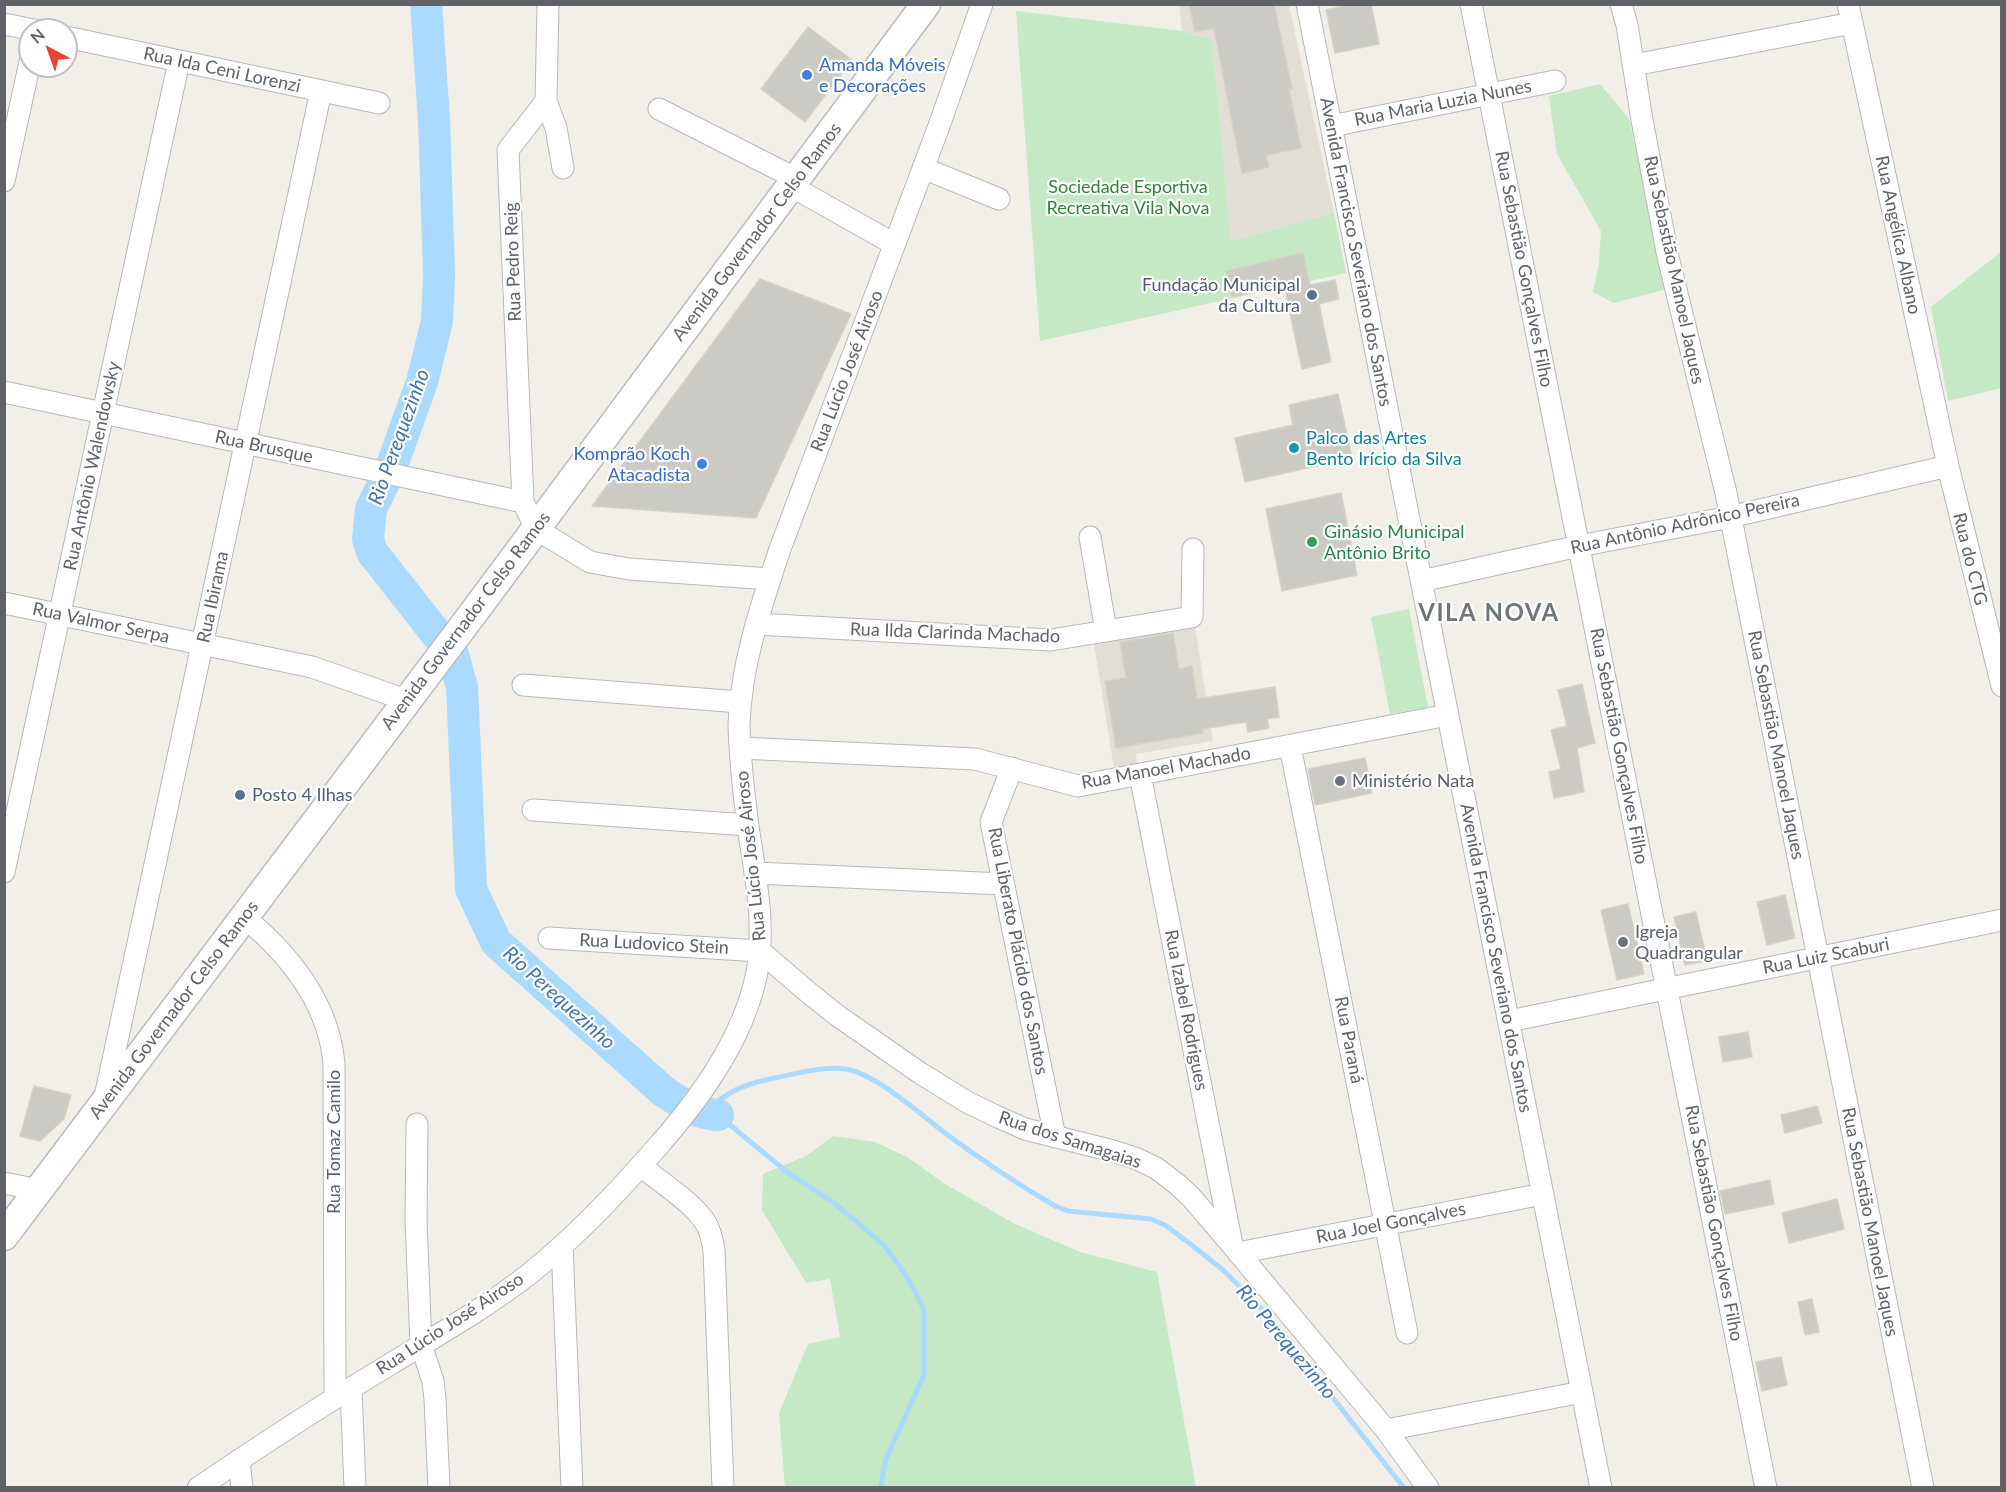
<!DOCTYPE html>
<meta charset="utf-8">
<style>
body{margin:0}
#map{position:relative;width:2006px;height:1492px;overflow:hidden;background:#f1efe8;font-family:Lato,sans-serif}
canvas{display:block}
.frame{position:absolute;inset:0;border:6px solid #5f6368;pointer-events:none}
.north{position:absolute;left:18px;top:18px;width:60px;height:60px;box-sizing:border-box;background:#fff;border:2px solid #bfc1c3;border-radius:50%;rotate:319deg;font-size:16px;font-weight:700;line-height:24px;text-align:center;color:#5f6368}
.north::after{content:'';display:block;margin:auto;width:21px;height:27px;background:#ea4335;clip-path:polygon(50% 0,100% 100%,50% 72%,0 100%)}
</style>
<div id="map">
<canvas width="2006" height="1492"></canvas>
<div class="frame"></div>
<div class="north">N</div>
</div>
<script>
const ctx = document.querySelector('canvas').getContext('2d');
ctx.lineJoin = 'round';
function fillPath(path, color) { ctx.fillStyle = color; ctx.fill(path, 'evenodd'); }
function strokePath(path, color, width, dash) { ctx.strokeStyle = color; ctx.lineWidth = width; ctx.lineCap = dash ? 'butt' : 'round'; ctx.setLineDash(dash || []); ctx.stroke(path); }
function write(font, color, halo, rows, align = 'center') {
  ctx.font = font + ' Lato,sans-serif'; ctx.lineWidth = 4.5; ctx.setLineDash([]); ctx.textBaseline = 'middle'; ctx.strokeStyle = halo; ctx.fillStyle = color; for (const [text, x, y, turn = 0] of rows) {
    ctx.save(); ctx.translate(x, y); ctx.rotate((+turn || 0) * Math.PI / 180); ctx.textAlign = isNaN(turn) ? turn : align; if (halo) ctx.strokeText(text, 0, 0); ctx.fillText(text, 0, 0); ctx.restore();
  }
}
fillPath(new Path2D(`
 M1179,5H1289L1334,213L1231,241L1212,39L1182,31Z
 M1195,627L1213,741L1136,754L1137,764L1114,768L1094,644Z`), '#e1ded6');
fillPath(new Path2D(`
 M1016,11L1182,31L1212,39L1231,241L1334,213L1346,273L1040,341Z
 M1600,84L1629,119L1667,289L1614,303L1593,292L1599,263L1601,231L1557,154L1549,96Z
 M2001,252V388L1948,401L1931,307Z
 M1409,609L1428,707L1390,714L1371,617Z
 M833,1136L875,1142L907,1157L945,1184L1015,1224L1080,1252L1157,1272L1196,1487H785L779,1413L808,1344L840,1337L830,1279L806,1283L762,1210L763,1174L806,1156Z`), '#c5e8c5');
strokePath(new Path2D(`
 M880,1488L886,1459L924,1375V1310L908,1278L883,1244L834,1203L787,1172L718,1115L716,1103C734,1087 755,1082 779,1077C800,1073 824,1066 846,1069C876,1074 920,1114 945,1133C980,1159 1017,1184 1055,1206L1068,1211L1151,1219L1165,1225L1193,1246L1223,1270L1266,1313L1404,1488`), '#aadaff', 5);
strokePath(new Path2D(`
 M426,4L434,120L439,275L437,321L422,382L391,468L371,509L368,539L372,552L453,655L462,687L471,889L496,942L663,1091C682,1104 695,1113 718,1115`), '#aadaff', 32);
const building = new Path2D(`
 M1189,4H1274L1292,89H1289L1301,148L1266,155L1269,167L1242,173L1214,28L1195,32Z
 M1354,4H1371L1379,44L1335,53L1326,10Z
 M808,27L852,60L805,122L761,89Z
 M1303,253L1310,285L1335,280L1339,299L1319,304L1331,362L1302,369L1284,285L1232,297L1226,271Z
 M760,279L851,314L756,518L592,506Z
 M1338,394L1352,458L1245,482L1235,438L1293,425L1289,405Z
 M1341,493L1357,575L1282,591L1266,509Z
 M1173,633L1179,669L1192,666L1197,699L1275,687L1279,717L1267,719L1269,728L1248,732L1246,722L1202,729L1203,733L1116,748L1105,681L1126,678L1120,642Z
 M1582,684L1595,743L1577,748L1584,792L1554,798L1549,772L1561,769L1551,730L1567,726L1558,690Z
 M1365,758L1372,793L1315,805L1308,769Z
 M1785,895L1795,938L1767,945L1757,902Z
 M1628,904L1644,974L1617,980L1601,910Z
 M1696,912L1707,961L1685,965L1674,917Z
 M1748,1032L1752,1057L1723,1062L1719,1037Z
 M34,1086L71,1095L64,1119L40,1141L20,1136Z
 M1817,1106L1822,1123L1785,1133L1781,1115Z
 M1770,1180L1774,1204L1725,1214L1720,1191Z
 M1837,1199L1844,1229L1789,1243L1782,1213Z
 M1812,1299L1819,1332L1805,1335L1798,1302Z
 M1781,1357L1787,1385L1762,1391L1756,1362Z`);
fillPath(building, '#cccac5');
strokePath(building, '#d6d1c6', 1.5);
const street = new Path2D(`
 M548,4L546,101L508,150L523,502L536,529L590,562L629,569L770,579
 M1307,4L1601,1488
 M1471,4L1766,1488
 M1621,4L1627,25L1642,120L1668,257L1726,493L1923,1488
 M1848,4L1948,466L2002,686
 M4,24L34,30
 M66,37L379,103
 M1634,65L1852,23
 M546,101L556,128L563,168
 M659,109L797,179
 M1331,126L1555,81
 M923,168L999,199
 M4,181L30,62
 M791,186L894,244
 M4,392L523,502
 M1090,537L1106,631
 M1421,581L1579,546L1730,517L1948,466
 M4,603L312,667L406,700
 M756,624L1051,640L1192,617L1193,549
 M523,685L740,702
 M1290,746L1407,1333
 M740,748L975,759L1078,786L1448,715
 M1012,768L991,822L1055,1137
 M1140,774L1232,1245
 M533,810L748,825
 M4,872L179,61
 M755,873L1003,884
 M244,917C290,955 329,1004 334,1064L335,1398
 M549,938L760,951L809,993L838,1016L920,1073L967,1102L998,1117L1025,1129L1113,1151L1135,1158L1156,1168L1177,1184L1191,1197L1232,1245L1386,1430L1428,1488
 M1509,1021L2002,920
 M105,1097L321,91
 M417,1124L416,1221L421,1345L433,1381L435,1399L439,1488
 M641,1166C660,1182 689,1200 703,1219C710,1228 712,1239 714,1250L723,1488
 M4,1183L39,1190
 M562,1246L572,1488
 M1238,1253L1543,1194
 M351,1388L355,1488
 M1386,1430L1582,1392
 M239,1460L242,1488
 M198,1488C261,1445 324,1404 389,1365C436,1336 484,1309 528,1275C576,1237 619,1191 659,1145C701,1097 742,1040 756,977C766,930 756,879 749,833C744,797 740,761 739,725C741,664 761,606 780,549L939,126L982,4`);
const secondary = new Path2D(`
 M4,1236L477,608L926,4`);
strokePath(street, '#b5b8bc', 23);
strokePath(secondary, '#b6babf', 31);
strokePath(street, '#fff', 21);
strokePath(secondary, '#fff', 28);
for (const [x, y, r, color] of [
 [807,75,6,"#3f7fe0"],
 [1312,295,6,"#5c6f8a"],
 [1294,448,6,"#0f9aa8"],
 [702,464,6,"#3f7fe0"],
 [1312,542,6,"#2e9e5b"],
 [1340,781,6,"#6b7280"],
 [240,795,6,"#5c6f8a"],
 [1623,942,6,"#6b7280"]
]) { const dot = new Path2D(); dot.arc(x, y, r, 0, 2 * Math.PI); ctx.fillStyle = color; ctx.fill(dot); strokePath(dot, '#fff', 2); }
write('18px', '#366cbe', '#fff', [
 ["Amanda Móveis",819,65],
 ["e Decorações",819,86],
 ["Komprão Koch",690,454,"right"],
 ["Atacadista",690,475,"right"]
], 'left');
write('18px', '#5f6368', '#fff', [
 ["Rua Ida Ceni Lorenzi",222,70,12],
 ["Rua Maria Luzia Nunes",1443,103,-11],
 ["Avenida Governador Celso Ramos",757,232,-53],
 ["Rua Angélica Albano",1898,235,78],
 ["Avenida Francisco Severiano dos Santos",1356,252,79],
 ["Rua Pedro Reig",513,262,-92],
 ["Rua Sebastião Gonçalves Filho",1524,269,79],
 ["Rua Sebastião Manoel Jaques",1674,270,78],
 ["Rua Lúcio José Airoso",847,371,-69],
 ["Rua Brusque",264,447,12],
 ["Rua Antônio Walendowsky",92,466,-78],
 ["Rua Antônio Adrônico Pereira",1685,524,-12],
 ["Rua do CTG",1970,559,76],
 ["Rua Ibirama",213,597,-78],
 ["Avenida Governador Celso Ramos",466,621,-53],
 ["Rua Valmor Serpa",101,623,12],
 ["Rua Ilda Clarinda Machado",955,633,2],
 ["Rua Sebastião Manoel Jaques",1776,745,79],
 ["Rua Sebastião Gonçalves Filho",1619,746,79],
 ["Rua Manoel Machado",1166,768,-10],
 ["Rua Lúcio José Airoso",751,856,-96],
 ["Rua Ludovico Stein",654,944,3],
 ["Rua Liberato Plácido dos Santos",1018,951,79],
 ["Rua Luiz Scaburi",1826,956,-11],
 ["Avenida Francisco Severiano dos Santos",1496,958,79],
 ["Avenida Governador Celso Ramos",174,1010,-53],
 ["Rua Izabel Rodrigues",1186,1010,79],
 ["Rua Paraná",1349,1040,79],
 ["Rua dos Samagaias",1070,1140,18],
 ["Rua Tomaz Camilo",334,1142,-90],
 ["Rua Sebastião Manoel Jaques",1870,1222,79],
 ["Rua Joel Gonçalves",1391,1223,-11],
 ["Rua Sebastião Gonçalves Filho",1714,1223,79],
 ["Rua Lúcio José Airoso",450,1324,-33]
]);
write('18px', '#348238', '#fff', [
 ["Sociedade Esportiva",1128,187],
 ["Recreativa Vila Nova",1128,208]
]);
write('18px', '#4e5e75', '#fff', [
 ["Fundação Municipal",1300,285],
 ["da Cultura",1300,306],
 ["Posto 4 Ilhas",252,795,"left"]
], 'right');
write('18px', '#0d838f', '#fff', [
 ["Palco das Artes",1306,438],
 ["Bento Irício da Silva",1306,459]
], 'left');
write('18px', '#27864d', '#fff', [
 ["Ginásio Municipal",1324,532],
 ["Antônio Brito",1324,553]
], 'left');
write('18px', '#5b616d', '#fff', [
 ["Ministério Nata",1352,781],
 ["Igreja",1635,932],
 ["Quadrangular",1635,953]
], 'left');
write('italic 20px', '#4174aa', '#fff', [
 ["Rio Perequezinho",399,437,-70],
 ["Rio Perequezinho",559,998,42],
 ["Rio Perequezinho",1286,1342,50]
]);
ctx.letterSpacing = '1.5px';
write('bold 24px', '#70757a', '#fff', [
 ["VILA NOVA",1489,613]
]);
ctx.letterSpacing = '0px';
</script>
